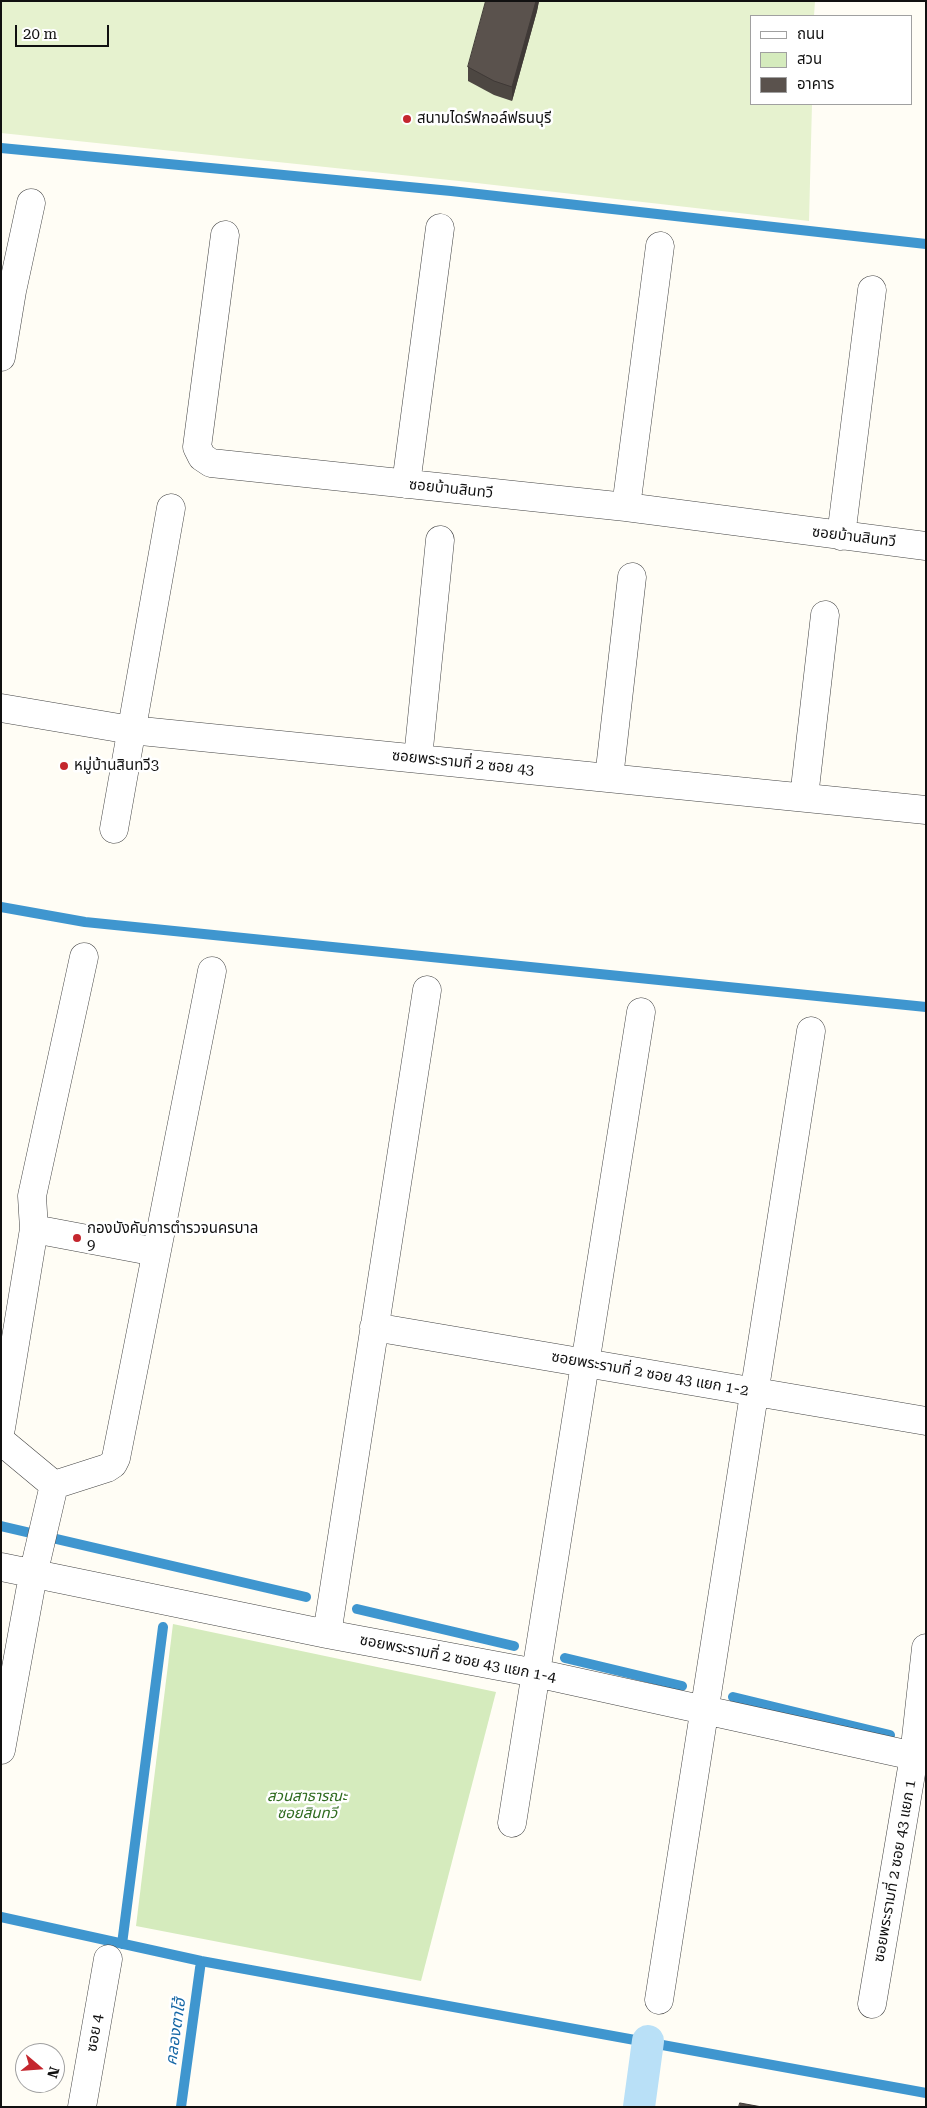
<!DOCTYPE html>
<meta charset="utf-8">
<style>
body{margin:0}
#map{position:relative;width:927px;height:2108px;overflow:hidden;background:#fffdf5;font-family:"Roboto Serif","Noto Sans Thai",serif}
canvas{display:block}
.frame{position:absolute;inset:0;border:2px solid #111;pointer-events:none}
.legend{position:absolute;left:750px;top:15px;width:162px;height:90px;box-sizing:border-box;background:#fff;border:1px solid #a0a0a0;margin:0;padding:6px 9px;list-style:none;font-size:15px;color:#111}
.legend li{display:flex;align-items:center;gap:10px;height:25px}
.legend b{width:25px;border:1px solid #a0a0a0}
.north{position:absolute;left:15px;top:2043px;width:50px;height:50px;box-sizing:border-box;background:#fff;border:1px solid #a0a0a0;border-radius:50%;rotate:108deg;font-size:14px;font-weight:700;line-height:20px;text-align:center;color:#111}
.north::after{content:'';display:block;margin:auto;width:18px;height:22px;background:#c4262e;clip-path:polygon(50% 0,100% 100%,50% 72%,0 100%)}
.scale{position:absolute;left:15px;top:25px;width:94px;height:22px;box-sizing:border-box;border:2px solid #111;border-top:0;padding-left:6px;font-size:15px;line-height:18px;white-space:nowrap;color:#111;-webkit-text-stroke:4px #fff;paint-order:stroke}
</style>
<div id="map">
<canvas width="927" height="2108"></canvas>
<div class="frame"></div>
<ul class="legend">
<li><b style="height:6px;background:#fff"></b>ถนน</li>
<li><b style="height:14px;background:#d5ebbd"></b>สวน</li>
<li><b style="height:14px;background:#5a524d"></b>อาคาร</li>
</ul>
<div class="north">N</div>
<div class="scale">20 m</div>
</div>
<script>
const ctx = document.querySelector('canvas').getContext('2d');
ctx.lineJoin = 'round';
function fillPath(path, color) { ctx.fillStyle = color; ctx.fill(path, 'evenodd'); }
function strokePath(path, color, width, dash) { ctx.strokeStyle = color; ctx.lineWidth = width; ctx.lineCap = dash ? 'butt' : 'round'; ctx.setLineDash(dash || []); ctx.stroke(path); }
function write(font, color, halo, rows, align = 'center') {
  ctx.font = font + ' "Roboto Serif","Noto Sans Thai",serif'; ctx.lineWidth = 5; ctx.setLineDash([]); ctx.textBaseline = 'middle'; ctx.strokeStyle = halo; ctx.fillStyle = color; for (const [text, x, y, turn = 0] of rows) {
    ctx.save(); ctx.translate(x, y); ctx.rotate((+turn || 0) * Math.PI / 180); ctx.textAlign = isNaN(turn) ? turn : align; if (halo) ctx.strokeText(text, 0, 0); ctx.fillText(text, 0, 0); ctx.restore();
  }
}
fillPath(new Path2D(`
 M173,1624L496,1692L421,1981L136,1926Z`), '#d5ebbd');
fillPath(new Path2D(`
 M1,1H815L814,16H751V104H812L809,221L459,181L1,133Z`), '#e6f2cf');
strokePath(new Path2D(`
 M1,148L451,191L926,244
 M1,907L85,922L926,1007
 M1,1526L306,1597
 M357,1609L514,1646
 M565,1658L682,1686
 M733,1697L890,1735
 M1,1917L201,1961L926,2093
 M122,1944L163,1627
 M181,2107L201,1961`), '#3f96cf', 10);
strokePath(new Path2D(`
 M639,2107L648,2041`), '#b9e0f7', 32);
const minor = new Path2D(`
 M225,235L197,447L202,457L211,463L626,507L926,546
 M1,357L12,291L31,203
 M406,484L440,228
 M626,507L660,246
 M841,536L872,290
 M1,708L131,730L926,810
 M418,758L440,540
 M609,778L632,577
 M804,797L825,615
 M114,829L171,508
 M34,1229L156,1252
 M374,1327L926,1421
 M1,1428L34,1229L32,1196L84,957
 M1,1441L54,1485L33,1575L1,1750
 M54,1485L107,1468L113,1464L116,1458L212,971
 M1,1567L327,1634L536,1673L914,1756
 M327,1634L427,990
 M512,1823L641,1012
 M659,2000L811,1031
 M872,2004L914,1756L926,1648
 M82,2107L108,1959`);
strokePath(minor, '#444', 29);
strokePath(minor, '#fff', 28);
fillPath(new Path2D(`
 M486,1H539L537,11L512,101L494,95L468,81V67Z`), '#4d4742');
fillPath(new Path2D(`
 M536,1H539L537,11L512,101V87Z`), '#3f3936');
const building = new Path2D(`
 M486,1H536L512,87L494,81L468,67Z
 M740,2103L762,2107H739Z`);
fillPath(building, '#5a524d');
strokePath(building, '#3f3936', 1);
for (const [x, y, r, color] of [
 [407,119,5,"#c4262e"],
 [64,766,5,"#c4262e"],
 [77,1238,5,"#c4262e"]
]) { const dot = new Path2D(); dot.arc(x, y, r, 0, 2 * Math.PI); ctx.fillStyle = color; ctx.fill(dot); strokePath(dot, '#fff', 2); }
write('15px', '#111', '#fff', [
 ["สนามไดร์ฟกอล์ฟธนบุรี",417,119],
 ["หมู่บ้านสินทวี3",74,766],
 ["กองบังคับการตำรวจนครบาล",87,1229],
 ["9",87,1246]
], 'left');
write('15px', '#111', '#fff', [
 ["ซอยบ้านสินทวี",451,489,6],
 ["ซอยบ้านสินทวี",854,537,7],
 ["ซอยพระรามที่ 2 ซอย 43",463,763,6],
 ["ซอยพระรามที่ 2 ซอย 43 แยก 1-2",650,1374,10],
 ["ซอยพระรามที่ 2 ซอย 43 แยก 1-4",458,1659,11],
 ["ซอยพระรามที่ 2 ซอย 43 แยก 1",895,1871,-80],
 ["ซอย 4",95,2033,-80]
]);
write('italic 15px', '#2f6b1f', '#fff', [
 ["สวนสาธารณะ",307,1797],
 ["ซอยสินทวี",307,1814]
]);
write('italic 16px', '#1768a6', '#fff', [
 ["คลองตาโฮ้",176,2032,-82]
]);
</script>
